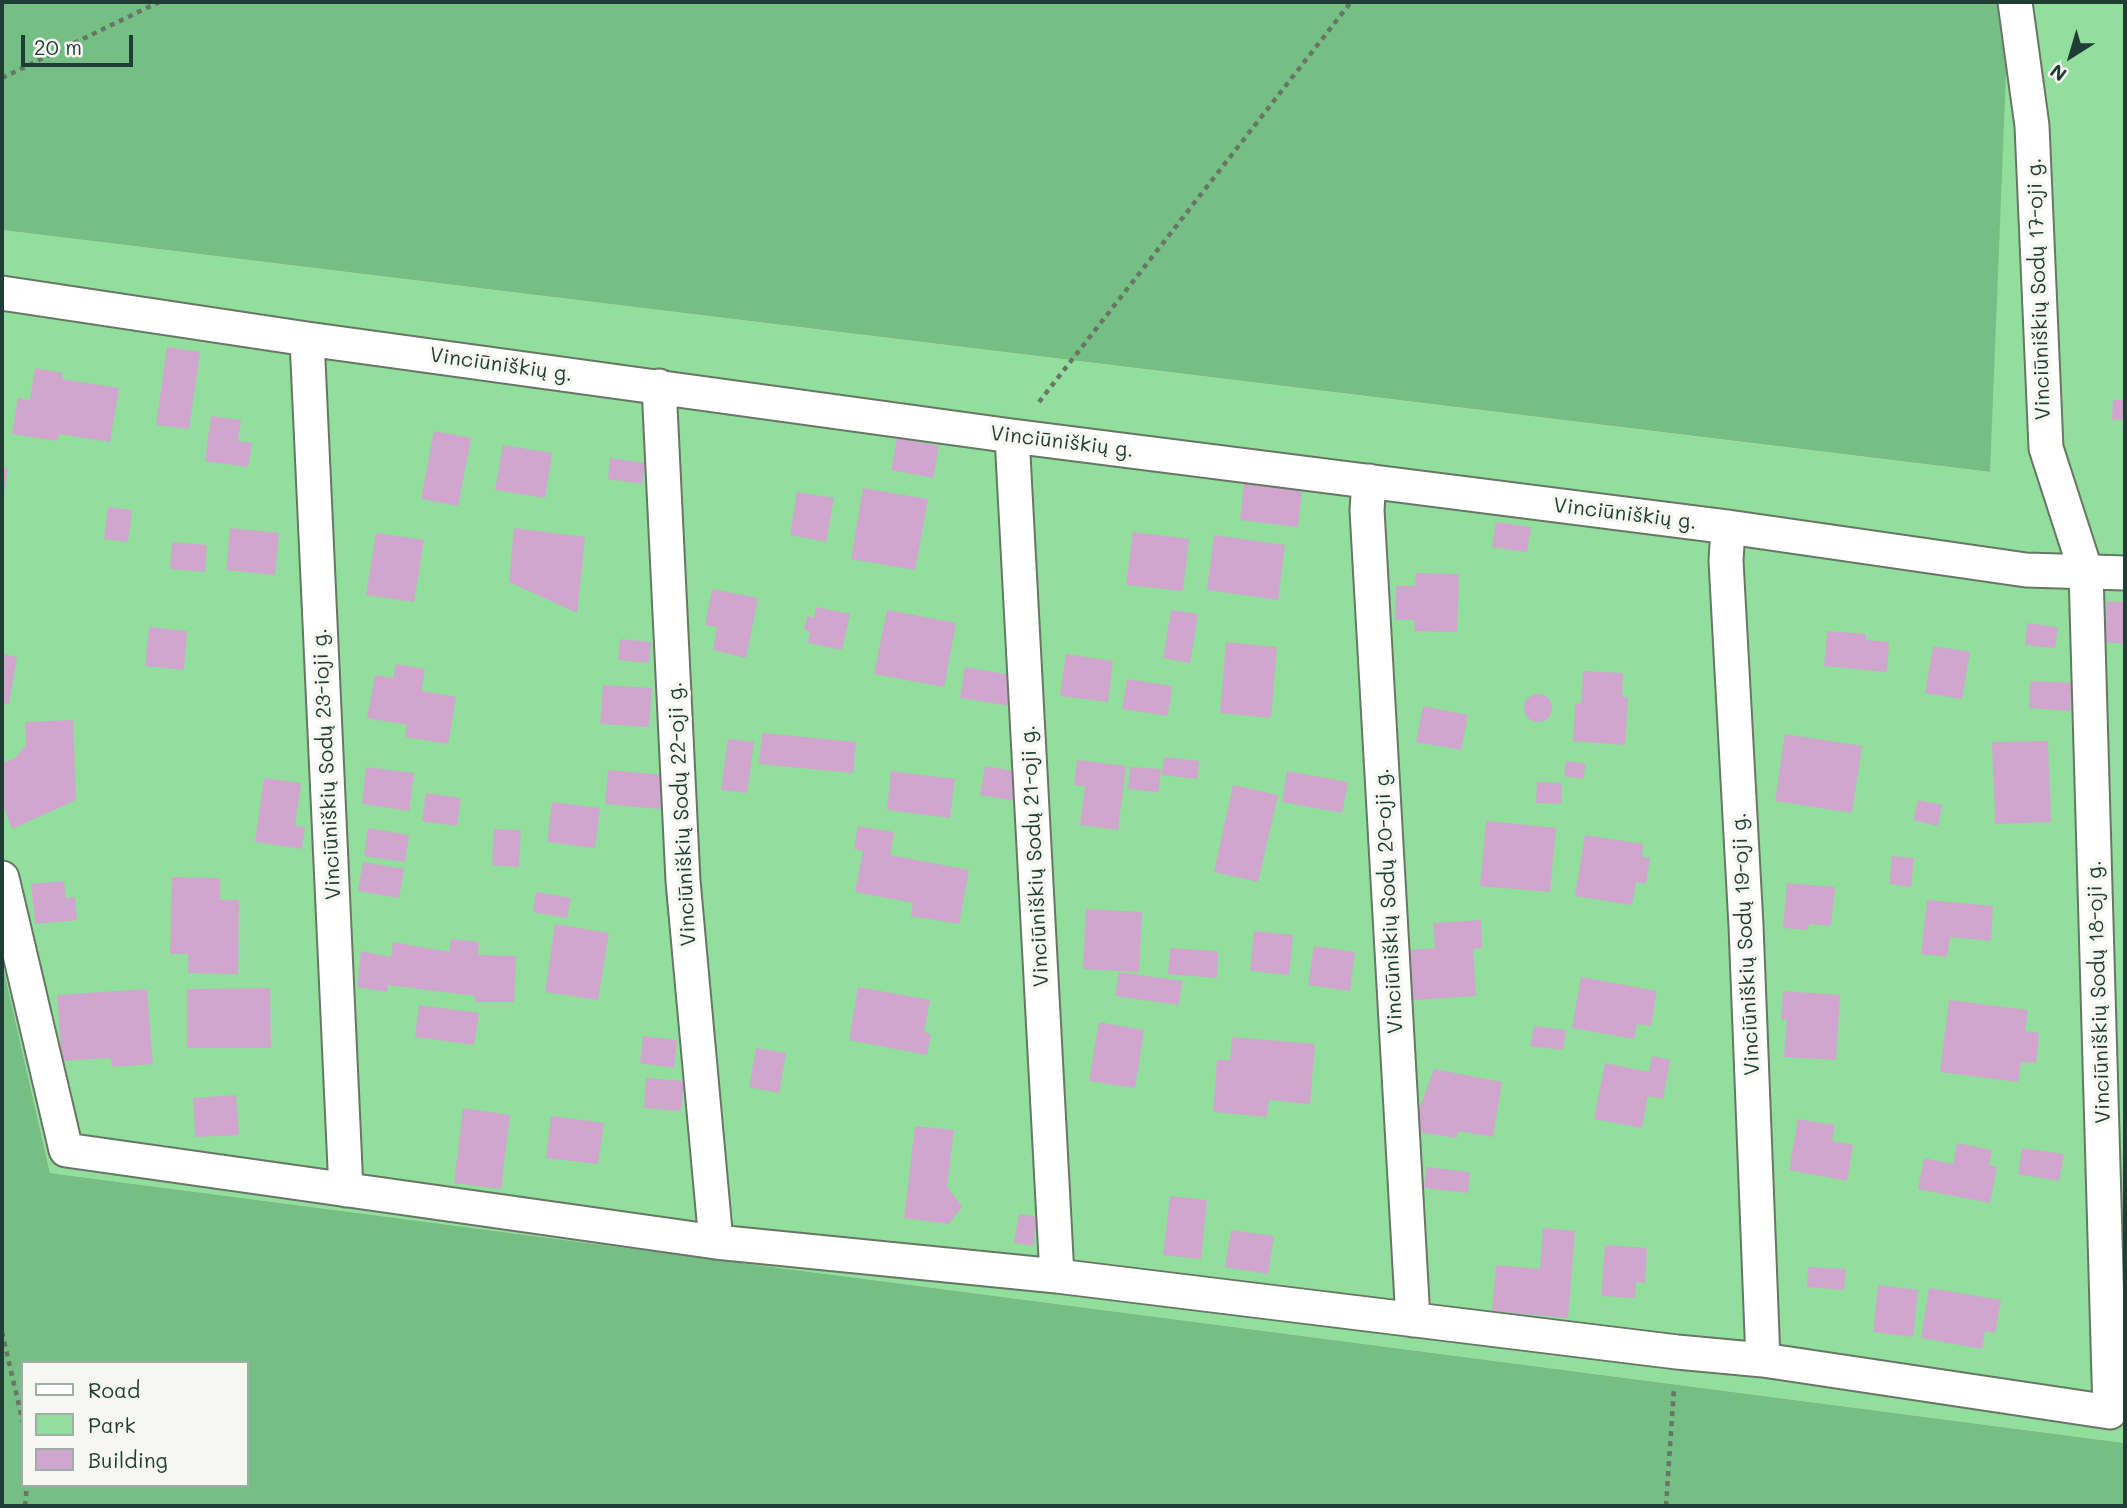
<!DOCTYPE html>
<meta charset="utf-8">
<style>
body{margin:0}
#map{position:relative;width:2127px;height:1508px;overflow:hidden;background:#ede1c1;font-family:Mali,sans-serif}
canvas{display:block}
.frame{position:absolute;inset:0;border:4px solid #1f3d34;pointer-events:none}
.legend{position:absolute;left:21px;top:1361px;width:228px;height:126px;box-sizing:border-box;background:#f6f6f2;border:2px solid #a0aca6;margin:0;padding:9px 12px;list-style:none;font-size:21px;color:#1f3d34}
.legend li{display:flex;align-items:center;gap:14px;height:35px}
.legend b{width:35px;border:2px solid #a0aca6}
.north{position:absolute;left:2036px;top:21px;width:70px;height:70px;-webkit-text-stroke:5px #f6f6f2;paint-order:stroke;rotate:217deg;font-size:19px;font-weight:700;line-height:28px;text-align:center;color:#1f3d34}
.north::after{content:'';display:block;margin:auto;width:24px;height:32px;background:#1f3d34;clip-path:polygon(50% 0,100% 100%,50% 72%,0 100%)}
.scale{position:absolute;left:21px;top:35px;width:112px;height:32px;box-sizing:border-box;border:4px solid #1f3d34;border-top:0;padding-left:9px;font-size:21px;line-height:24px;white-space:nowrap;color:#1f3d34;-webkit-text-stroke:5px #f6f6f2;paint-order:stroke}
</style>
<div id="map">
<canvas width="2127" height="1508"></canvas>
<div class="frame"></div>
<ul class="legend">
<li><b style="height:9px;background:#fff"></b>Road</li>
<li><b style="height:19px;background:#92df9d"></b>Park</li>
<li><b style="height:19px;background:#d0a5ce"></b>Building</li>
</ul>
<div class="north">N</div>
<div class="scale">20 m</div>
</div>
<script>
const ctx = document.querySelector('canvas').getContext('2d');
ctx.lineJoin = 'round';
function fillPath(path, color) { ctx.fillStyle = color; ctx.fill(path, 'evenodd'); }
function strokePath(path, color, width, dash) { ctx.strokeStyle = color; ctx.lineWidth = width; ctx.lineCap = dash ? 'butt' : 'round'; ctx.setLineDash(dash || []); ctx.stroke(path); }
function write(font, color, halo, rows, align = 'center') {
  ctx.font = font + ' Mali,sans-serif'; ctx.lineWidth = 7; ctx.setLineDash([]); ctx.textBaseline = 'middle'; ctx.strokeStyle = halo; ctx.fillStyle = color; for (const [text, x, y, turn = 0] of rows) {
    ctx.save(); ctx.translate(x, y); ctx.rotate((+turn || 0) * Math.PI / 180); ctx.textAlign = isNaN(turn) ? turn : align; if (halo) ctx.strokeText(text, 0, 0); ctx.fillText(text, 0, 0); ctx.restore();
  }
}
fillPath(new Path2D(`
 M2009,2H2125V1443L50,1173L2,962V230L1989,472Z`), '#92df9d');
fillPath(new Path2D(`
 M2,2H2009L1990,472L2,230Z
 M2,962L50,1173L2125,1443V1506H2ZM23,1363H247V1485H23Z`), '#75be84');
fillPath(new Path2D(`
 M167,347L200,352L189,429L156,425Z
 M35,368L63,373L62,379L119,388L110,442L59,434L57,441L12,434L18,398L30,400Z
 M2113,400H2125V420H2112Z
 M211,416L241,420L238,441L252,443L248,467L205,461Z
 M434,431L471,438L458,506L421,499Z
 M897,438L939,446L933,478L891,470Z
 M503,445L552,453L545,498L495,490Z
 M610,458L645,463L642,484L608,479Z
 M2,467L8,468L3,501L2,500Z
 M1244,482L1302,490L1298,527L1240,520Z
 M863,488L928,499L915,570L851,559Z
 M797,492L834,498L826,542L790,535Z
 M108,507L132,510L128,542L104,539Z
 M1496,522L1531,527L1527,552L1492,547Z
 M230,528L279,533L275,575L226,570Z
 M514,528L585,537L577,613L509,582Z
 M1133,532L1189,539L1183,591L1126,585Z
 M376,533L424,540L414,602L366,595Z
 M1214,535L1285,545L1278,600L1207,590Z
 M172,542L207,545L205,572L170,569Z
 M1416,573L1459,574L1457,632L1414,631V620H1395L1396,586H1415Z
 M712,589L758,598L746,658L713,650L717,627L705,625Z
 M2107,601L2125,602V644L2104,642Z
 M816,607L850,614L842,650L808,643L810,632L804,630L807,616L814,618Z
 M887,610L956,623L944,687L874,674Z
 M1171,610L1198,614L1190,663L1163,658Z
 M2027,623L2058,627L2055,648L2025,645Z
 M149,627L187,631L184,670L145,666Z
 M1827,631L1866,634V640L1889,642L1887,672L1824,666Z
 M620,639L651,642L649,663L618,660Z
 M1226,642L1277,647L1271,718L1220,713Z
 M1933,646L1970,652L1962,699L1925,693Z
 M2,654L17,657L9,704L2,703Z
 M1066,654L1113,661L1108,702L1060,696Z
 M396,664L425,669L421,691L456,697L448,744L405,737L407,725L367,718L375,675L393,678Z
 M965,667L1016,676L1018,707L960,698Z
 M1583,671L1623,673L1622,697H1628L1625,745L1573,741L1575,703L1581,704Z
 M1127,679L1172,686L1168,716L1122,709Z
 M2030,681L2072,683L2070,711L2029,708Z
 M603,685L652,688L649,727L600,724Z
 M1524 708a14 14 0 1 1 28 0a14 14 0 1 1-28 0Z
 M1423,706L1468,715L1461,750L1416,742Z
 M73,720L76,800L12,829L2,803V763L15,758L26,745L25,722Z
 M762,733L856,742L853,773L759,764Z
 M1785,734L1862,746L1852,813L1775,801Z
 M728,739L754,742L747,793L721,790Z
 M2048,741L2051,822L1995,824L1992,742Z
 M1164,757L1199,761L1197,779L1162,775Z
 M1077,760L1126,766L1118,830L1080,825L1085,786L1074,785Z
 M1566,761L1586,764L1583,779L1564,776Z
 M985,766L1025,773L1020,802L980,795Z
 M366,767L414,773L409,811L362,804Z
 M1130,767L1161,769L1159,792L1128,789Z
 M608,770L664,775L660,809L605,804Z
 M891,771L955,779L950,818L887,810Z
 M1287,771L1348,782L1342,813L1282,802Z
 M264,778L301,783L295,826L305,827L302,849L255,842Z
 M1537,782L1562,783L1561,804L1536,803Z
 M1233,785L1278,795L1258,882L1214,872Z
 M426,793L461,798L457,826L422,821Z
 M1918,800L1942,805L1938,826L1913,820Z
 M552,802L600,808L595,848L547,842Z
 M1486,821L1556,828L1550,892L1480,886Z
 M858,826L894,832L890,855L969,870L959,924L911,916L913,903L855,892L863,851L854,849Z
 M368,828L409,835L405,862L364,856Z
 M494,829L521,830L519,867L492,865Z
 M1585,835L1643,844L1642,857L1650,858L1646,884L1636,882L1632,905L1575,896Z
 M1892,856L1914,858L1911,887L1889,884Z
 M363,862L404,869L399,898L358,891Z
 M172,877L220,878V900H239L238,974L188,973V954H170Z
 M64,881L66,898L75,897L77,920L35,924L31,884Z
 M1787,883L1835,887L1831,926L1809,924L1808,930L1783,928Z
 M536,892L571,898L567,918L533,912Z
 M1927,900L1993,906L1991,941L1950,937L1947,957L1921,954Z
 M1086,909L1142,912L1139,972L1083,969Z
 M1481,920L1482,948L1473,949L1476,996L1413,1000L1409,950L1435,948L1433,923Z
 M555,924L609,933L598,1000L545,992Z
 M1254,931L1293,935L1289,975L1250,971Z
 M451,939L479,942L478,955L516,956L514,1002H475V996L388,985L387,992L357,987L361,951L391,957L393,942L449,952Z
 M1314,946L1355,952L1350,991L1308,985Z
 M1170,948L1218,951L1217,978L1168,974Z
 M1119,972L1182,981L1179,1005L1115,996Z
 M1581,977L1657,991L1651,1026L1637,1024L1634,1039L1572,1028Z
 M858,987L930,1000L924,1032L931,1034L927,1055L849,1040Z
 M270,988L271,1048H187V989Z
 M147,989L153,1064L112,1067L111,1058L62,1061L57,995Z
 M1783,991L1840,995L1836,1060L1784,1057L1787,1020H1781Z
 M1949,1000L2028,1010L2025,1031L2039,1033L2036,1063L2021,1062L2018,1082L1940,1072Z
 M419,1005L479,1013L474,1045L415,1037Z
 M1099,1022L1144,1030L1135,1088L1089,1081Z
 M1534,1026L1566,1030L1563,1050L1530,1046Z
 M643,1036L677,1040L674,1068L640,1063Z
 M1232,1037L1315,1044L1310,1104L1269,1100L1267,1117L1213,1112L1217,1060H1230Z
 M756,1048L786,1053L779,1093L749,1087Z
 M1652,1056L1670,1060L1663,1099L1648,1096L1642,1128L1594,1119L1605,1063L1649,1072Z
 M1434,1069L1502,1082L1493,1137L1458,1131L1457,1138L1411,1131Z
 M646,1078L684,1081L681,1111L644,1108Z
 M236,1095L239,1135L195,1137L193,1098Z
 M463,1108L510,1115L501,1189L454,1183Z
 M551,1116L604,1123L598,1164L546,1158Z
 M1798,1119L1835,1125L1832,1141L1853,1145L1847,1181L1789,1170Z
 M915,1126L954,1130L947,1187L962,1206L949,1224L904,1218Z
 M1957,1143L1992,1150L1989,1165L1997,1167L1990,1203L1918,1189L1924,1158L1953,1164Z
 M2022,1148L2064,1154L2059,1181L2018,1174Z
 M1426,1167L1470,1172L1468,1193L1424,1188Z
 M1170,1196L1207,1200L1201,1259L1163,1255Z
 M1019,1214L1037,1217L1033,1246L1014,1243Z
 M1543,1228L1575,1231L1568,1318L1492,1311L1496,1265L1540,1269Z
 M1231,1230L1274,1236L1268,1274L1225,1267Z
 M1605,1245L1647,1248L1645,1283L1636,1282L1635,1298L1601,1296Z
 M1808,1267L1846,1269L1844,1290L1807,1287Z
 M1878,1285L1918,1290L1913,1337L1873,1332Z
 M1929,1288L2001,1300L1995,1333L1985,1331L1982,1349L1921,1338Z`), '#d0a5ce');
const street = new Path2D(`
 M2,293L307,339L1012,436L1728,527L2026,570L2125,573
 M307,339L346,1190
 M659,386L683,881L716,1242
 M1012,436L1057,1276
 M1369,481L1367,510L1413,1320
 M1728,527L1726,561L1746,926L1763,1360
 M2,878L66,1150L716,1242L1057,1276L1677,1352L1763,1360L2110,1412L2086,572L2046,448L2032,126L2015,2`);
strokePath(street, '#677665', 37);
strokePath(new Path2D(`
 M2,78L159,2
 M1039,402L1351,2
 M2,1332L23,1423
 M25,1506L27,1485
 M1666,1506L1674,1388`), '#677665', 4.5, [5, 5]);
strokePath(street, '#fff', 33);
write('21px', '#1f3d34', '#f6f6f2', [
 ["Vinciūniškių Sodų 17-oji g.",2039,289,-92],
 ["Vinciūniškių g.",501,365,8],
 ["Vinciūniškių g.",1062,442,7],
 ["Vinciūniškių g.",1625,514,7],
 ["Vinciūniškių Sodų 23-ioji g.",327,764,-93],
 ["Vinciūniškių Sodų 22-oji g.",682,814,-93],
 ["Vinciūniškių Sodų 21-oji g.",1035,856,-93],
 ["Vinciūniškių Sodų 20-oji g.",1389,901,-93],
 ["Vinciūniškių Sodų 19-oji g.",1746,944,-93],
 ["Vinciūniškių Sodų 18-oji g.",2099,992,-92]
]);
</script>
